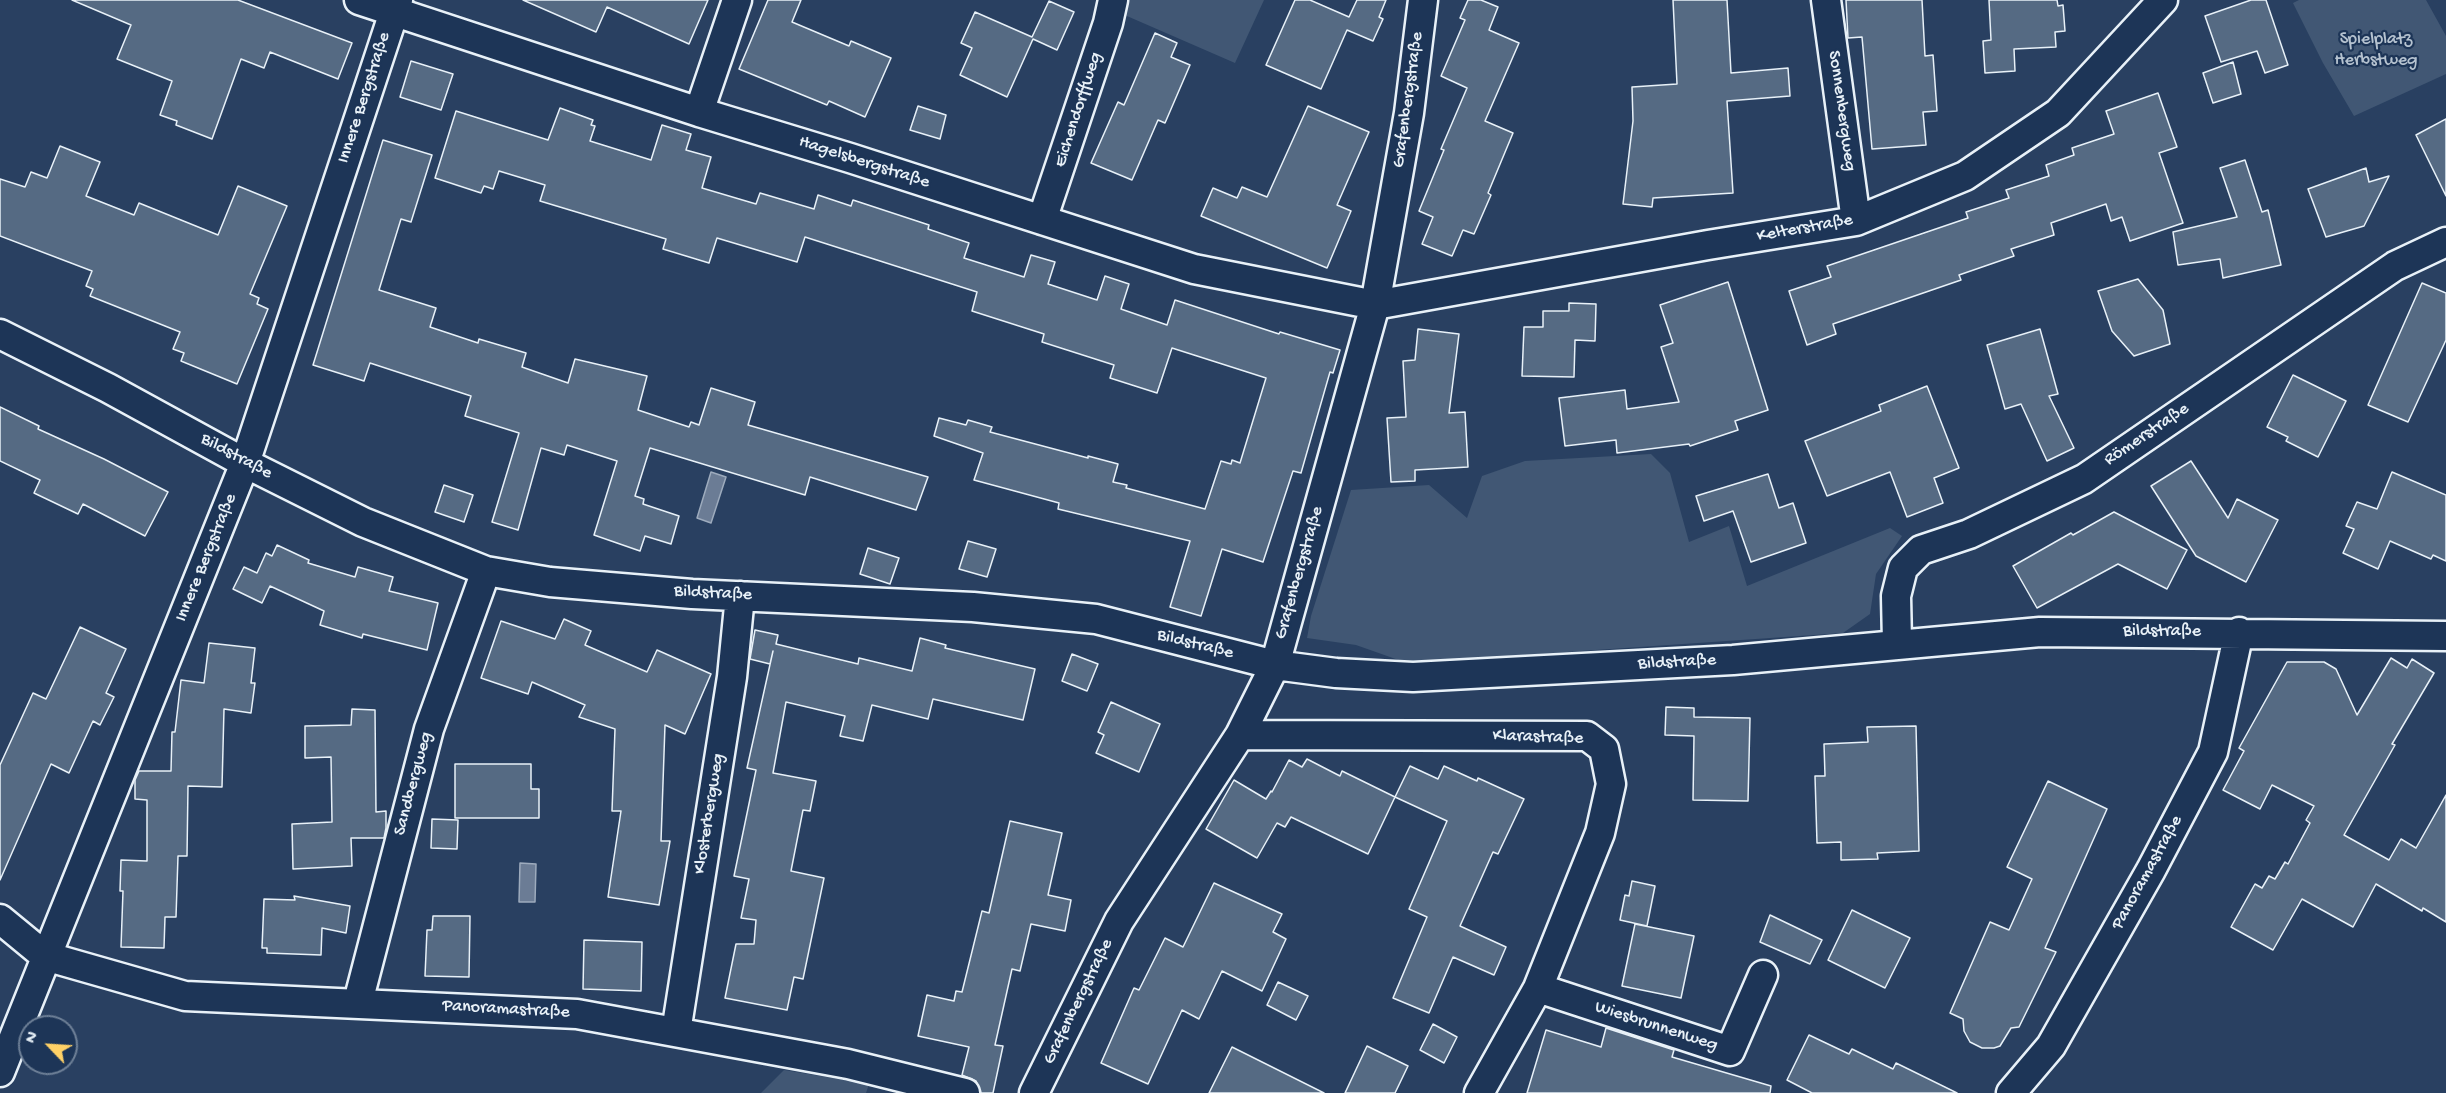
<!DOCTYPE html>
<meta charset="utf-8">
<style>
body{margin:0}
#map{position:relative;width:2446px;height:1093px;overflow:hidden;background:#294061;font-family:"Gochi Hand",sans-serif}
canvas{display:block}
.north{position:absolute;left:18px;top:1015px;width:60px;height:60px;box-sizing:border-box;background:#1d3557;border:2px solid #6e8097;border-radius:50%;rotate:295deg;font-size:16px;font-weight:700;line-height:24px;text-align:center;color:#e8f1f8}
.north::after{content:'';display:block;margin:auto;width:21px;height:27px;background:#ffd166;clip-path:polygon(50% 0,100% 100%,50% 72%,0 100%)}
</style>
<div id="map">
<canvas width="2446" height="1093"></canvas>
<div class="north">N</div>
</div>
<script>
const ctx = document.querySelector('canvas').getContext('2d');
ctx.lineJoin = 'round';
function fillPath(path, color) { ctx.fillStyle = color; ctx.fill(path, 'evenodd'); }
function strokePath(path, color, width, dash) { ctx.strokeStyle = color; ctx.lineWidth = width; ctx.lineCap = dash ? 'butt' : 'round'; ctx.setLineDash(dash || []); ctx.stroke(path); }
function write(font, color, halo, rows, align = 'center') {
  ctx.font = font + ' "Gochi Hand",sans-serif'; ctx.lineWidth = 4.5; ctx.setLineDash([]); ctx.textBaseline = 'middle'; ctx.strokeStyle = halo; ctx.fillStyle = color; for (const [text, x, y, turn = 0] of rows) {
    ctx.save(); ctx.translate(x, y); ctx.rotate((+turn || 0) * Math.PI / 180); ctx.textAlign = isNaN(turn) ? turn : align; if (halo) ctx.strokeText(text, 0, 0); ctx.fillText(text, 0, 0); ctx.restore();
  }
}
fillPath(new Path2D(`
 M1123,0H1264L1235,63L1120,13Z
 M2299,0H2426L2446,36V74L2354,116L2323,63L2293,3Z
 M1651,454L1670,473L1689,542L1729,526L1747,586L1890,528L1902,536L1876,574L1870,614L1843,633L1407,663L1356,645L1307,638L1311,616L1351,490L1429,485L1467,518L1482,476L1525,461Z
 M784,1070L869,1084L866,1093H761Z`), '#415774');
const water = new Path2D(`
 M711,472L726,477L711,523L697,518Z
 M520,863L536,864L535,902H519Z`);
fillPath(water, '#6b7c95');
strokePath(water, '#9dabbd', 1.5);
const building = new Path2D(`
 M72,0H238L352,43L338,79L270,52L264,68L241,59L212,139L176,125L177,121L160,115L172,81L117,59L131,25Z
 M523,0H708L689,44L607,7L596,32Z
 M768,0H801L792,22L849,46L851,41L891,58L865,117L829,101L827,105L739,69Z
 M1295,0H1310L1349,17L1357,0H1386L1379,17L1383,19L1373,41L1347,30L1321,89L1266,65Z
 M1468,0H1481L1498,7L1489,30L1519,43L1485,121L1513,133L1488,193L1491,195L1474,234L1463,230L1452,256L1422,244L1433,217L1419,211L1444,150L1441,149L1467,88L1441,76L1465,20L1460,18Z
 M1673,0H1727L1731,73L1788,68L1790,96L1727,101L1733,193L1653,198L1652,207L1623,204L1633,121L1632,87L1677,84Z
 M1846,0H1922L1925,56L1933,55L1937,111L1923,112L1926,145L1872,149L1862,37L1848,38Z
 M1989,0H2057L2058,6L2063,5L2065,31L2055,32L2056,47L2014,49L2015,71L1985,73L1983,41L1991,40Z
 M2251,0H2266L2288,65L2265,73L2257,51L2221,62L2205,16Z
 M1049,1L1074,12L1057,50L1033,39L1007,97L960,75L972,48L961,43L975,12L1032,37Z
 M1155,33L1177,43L1171,57L1190,65L1165,123L1158,120L1132,180L1091,163L1118,102L1124,105Z
 M411,61L453,74L441,110L400,97Z
 M2233,62L2241,94L2213,103L2203,73Z
 M2158,93L2177,147L2159,153L2183,223L2130,241L2122,217L2111,221L2106,204L2051,223L2054,235L2011,249L2014,256L1959,275L1961,280L1833,324L1836,334L1807,345L1789,291L1831,277L1827,266L1968,218L1966,212L2009,198L2006,190L2049,176L2046,165L2074,155L2072,148L2114,134L2106,111Z
 M918,106L946,115L940,139L910,130Z
 M1308,106L1369,132L1337,205L1351,211L1327,268L1201,216L1213,188L1237,198L1242,187L1267,197Z
 M560,108L593,120L591,125L595,126L590,141L651,160L662,125L691,134L686,150L711,157L702,188L756,204L760,193L814,209L818,195L851,206L853,200L929,225L928,229L969,243L964,258L1024,277L1031,255L1055,262L1048,284L1097,300L1105,276L1129,284L1121,309L1167,325L1175,300L1279,334L1280,332L1340,350L1333,373L1330,372L1301,473L1293,471L1263,562L1222,549L1201,616L1170,607L1190,541L1058,509L1059,503L974,480L983,453L934,436L939,418L966,425L968,420L992,427L990,432L1088,458V456L1118,464L1113,482L1127,485L1126,488L1205,509L1221,461L1231,464L1232,460L1240,463L1266,378L1172,348L1157,393L1110,378L1114,365L1042,342L1044,334L972,311L977,292L805,237L797,262L717,238L709,263L663,249L666,239L540,201L545,185L499,171L493,189L484,186L481,193L435,178L456,111L548,140Z
 M2446,119V196L2416,135Z
 M383,140L432,155L411,222L401,219L379,290L436,308L430,327L478,343L479,339L526,353L522,367L568,383L575,359L647,376L638,410L689,427L691,422L699,425L711,388L755,402L748,425L928,477L916,510L810,477L805,495L650,448L635,496L644,499L643,504L679,516L671,544L645,536L640,551L594,535L617,461L567,445L564,455L541,448L518,530L492,522L519,433L465,416L471,396L370,363L364,381L313,365Z
 M60,146L100,162L86,196L134,215L139,203L218,235L238,186L287,206L250,294L259,298L257,304L268,309L237,384L181,361L184,353L173,349L180,332L90,296L93,289L86,286L92,271L0,236V179L25,187L31,172L47,178Z
 M2245,160L2262,212L2268,210L2281,265L2223,278L2220,259L2178,265L2173,232L2237,217L2220,168Z
 M2366,168L2369,182L2389,176L2364,226L2326,237L2308,189Z
 M2138,279L2163,310L2170,344L2134,356L2112,331L2098,291Z
 M1728,282L1768,410L1735,421L1738,430L1690,446L1689,444L1617,453L1616,440L1565,446L1559,398L1625,390L1627,409L1679,402L1661,347L1673,343L1660,305Z
 M2422,283L2446,293V340L2408,422L2368,405Z
 M1569,303L1596,304L1595,341L1575,340L1574,377L1522,376L1524,327H1543V311H1569Z
 M1418,329L1459,334L1449,413L1465,412L1468,467L1415,470V481L1391,482L1387,418L1406,417L1403,361L1415,360Z
 M2040,329L2058,394L2049,396L2074,448L2047,461L2021,404L2005,409L1987,345Z
 M2293,375L2346,401L2318,457L2286,441L2288,437L2267,427Z
 M1927,386L1959,468L1934,478L1943,503L1907,517L1890,472L1827,496L1805,441L1881,411L1879,405Z
 M0,407L39,426L38,429L104,459L168,492L145,536L83,504L78,514L34,493L40,480L0,461Z
 M2191,461L2228,518L2237,499L2278,520L2246,582L2196,556L2151,486Z
 M2392,472L2446,495V561L2433,555L2431,559L2390,541L2378,569L2343,553L2354,529L2346,526L2357,502L2377,509Z
 M1768,474L1779,508L1793,503L1806,543L1751,562L1733,511L1704,521L1696,496Z
 M444,485L473,495L464,522L435,512Z
 M2114,512L2187,550L2167,589L2118,564L2037,608L2013,566L2071,533L2073,535Z
 M968,541L996,549L987,577L959,569Z
 M277,545L309,560L308,563L355,577L358,567L393,577L389,591L438,603L427,650L363,634L362,638L320,625L324,611L270,586L262,603L233,589L244,567L257,573L266,553L272,556Z
 M868,548L899,558L890,584L860,574Z
 M564,619L591,631L585,645L647,672L657,650L711,674L685,734L665,725L661,841H670L659,905L608,897L621,811H612L615,729L579,717L585,705L532,682L528,694L481,678L501,621L555,639Z
 M80,627L126,649L106,693L114,697L100,725L93,721L69,773L51,764L0,880V765L33,693L46,699Z
 M755,630L778,635L776,644L858,664L859,658L912,671L920,638L946,645L945,648L1035,669L1023,720L933,699L928,719L872,705L863,741L840,736L845,716L786,702L773,773L816,781L810,811L803,810L791,871L824,878L803,979L794,977L787,1010L725,998L736,944H754L756,920L741,918L749,879L734,876L756,770L747,768L773,651L770,664L750,659Z
 M209,643L255,648L251,683H255L251,713L224,709L222,787L188,786L187,856H178L176,917H165L164,948L121,947L123,891H120L121,860L147,861V800L135,799V780L139,771H171L172,732H175L181,680L204,683Z
 M1072,654L1098,664L1087,691L1062,681Z
 M2391,658L2407,668L2412,659L2434,673L2392,744L2395,745L2344,835L2389,860L2401,839L2416,848L2446,795V922L2423,908L2422,911L2376,884L2353,927L2302,899L2273,950L2231,927L2255,884L2262,888L2269,876L2275,879L2285,862L2288,864L2310,823L2306,820L2314,806L2272,785L2260,809L2223,790L2244,751L2239,748L2287,662H2324L2336,669L2357,715Z
 M1111,702L1160,724L1139,772L1096,753L1104,735L1098,732Z
 M1666,707L1694,708V717L1750,718L1748,801L1693,800L1694,736L1665,735Z
 M352,709L375,710L376,812L386,811V828L384,838H351L352,866L293,869L292,824L332,822L331,757L305,758V726L351,725Z
 M1916,726L1919,851L1877,853L1878,859L1841,860V842L1817,843L1815,776H1825L1824,744L1868,742L1867,727Z
 M1307,759L1340,776L1342,771L1395,797L1368,854L1291,817L1285,827L1277,823L1257,858L1206,829L1234,780L1266,799L1271,791L1272,792L1289,760L1302,767Z
 M455,764H531V789H539V818H455Z
 M1410,766L1438,779L1444,766L1477,781L1478,778L1524,799L1498,854L1493,852L1460,926L1506,947L1494,975L1453,957L1429,1013L1393,998L1427,917L1409,909L1447,821L1395,797Z
 M2048,781L2107,809L2045,948L2056,952L2019,1027L2011,1028L2000,1046L1994,1048H1982L1970,1042L1964,1031L1963,1019L1950,1013L1990,922L2009,930L2032,879L2007,867Z
 M432,819L458,820L457,849L431,848Z
 M1010,821L1062,833L1048,895L1071,900L1065,931L1031,924L1020,971L1012,969L995,1045L1003,1046L993,1093H981L976,1081L962,1075L969,1047L918,1036L927,995L954,1001L956,991L962,992L982,911L989,913Z
 M1632,881L1655,886L1647,926L1620,920L1625,895L1629,896Z
 M1214,883L1282,914L1273,932L1286,939L1262,991L1222,971L1199,1019L1182,1010L1148,1084L1101,1063L1134,988L1139,990L1165,938L1183,947Z
 M294,896L350,906L346,933L322,928L321,955L267,953V948H262L264,899L295,900Z
 M1852,910L1910,938L1885,988L1828,960Z
 M1770,915L1822,940L1810,964L1760,942Z
 M433,916H470L469,977L425,976L427,930H432Z
 M1635,924L1694,936L1681,998L1622,986Z
 M584,940L642,942L641,991L583,989Z
 M1278,982L1308,996L1296,1020L1267,1005Z
 M1433,1024L1457,1037L1444,1063L1420,1050Z
 M1606,1028L1674,1050L1672,1057L1771,1086L1770,1093H1527L1546,1030L1601,1047Z
 M1809,1035L1849,1054L1852,1049L1893,1069L1896,1063L1957,1093H1812L1787,1080Z
 M1367,1046L1408,1066L1395,1093H1345Z
 M1232,1047L1324,1093H1209Z`);
fillPath(building, '#556a83');
strokePath(building, '#e8f1f8', 1.5);
const minor = new Path2D(`
 M359,0L699,112L850,158L1194,269L1375,305L1708,245L1856,221L1965,176L2058,113L2163,0
 M1826,0L1856,221
 M699,112L737,0
 M1042,220L1108,23L1113,0
 M0,334L108,388L245,463L363,522L486,571L550,582L692,594L973,607L1096,619L1275,665L1336,673L1413,677L1733,660L2040,632L2446,636
 M1897,643L1896,596L1903,568L1921,550L1969,534L2084,479L2395,266L2446,242
 M1240,735L1587,736L1604,749L1611,784L1600,833L1538,988L1479,1093
 M0,919L45,956L185,996L577,1014L848,1064L965,1093
 M1538,988L1730,1051L1763,975
 M358,1002L429,729L486,571
 M676,1032L732,677L740,596
 M0,1072L245,463L398,0
 M1034,1093L1119,921L1240,735L1275,665L1375,305L1409,113L1423,0
 M2011,1093L2051,1046L2151,870L2213,752L2239,632`);
strokePath(minor, '#e8f1f8', 33);
strokePath(minor, '#1d3557', 28);
write('18px', '#b6c3d0', '#1d3557', [
 ["Spielplatz",2376,40],
 ["Herbstweg",2376,61]
]);
write('18px', '#e8f1f8', '#1d3557', [
 ["Innere Bergstraße",365,98,-72],
 ["Grafenbergstraße",1409,100,-82],
 ["Eichendorffweg",1079,110,-72],
 ["Sonnenbergweg",1841,111,82],
 ["Hagelsbergstraße",864,163,18],
 ["Kelterstraße",1805,229,-10],
 ["Römerstraße",2147,435,-34],
 ["Bildstraße",236,457,28],
 ["Innere Bergstraße",207,558,-68],
 ["Grafenbergstraße",1300,573,-74],
 ["Bildstraße",713,594,3],
 ["Bildstraße",2162,632],
 ["Bildstraße",1195,645,14],
 ["Bildstraße",1677,663,-3],
 ["Klarastraße",1538,738,2],
 ["Sandbergweg",414,784,-75],
 ["Klosterbergweg",710,814,-81],
 ["Panoramastraße",2148,873,-61],
 ["Grafenbergstraße",1079,1002,-64],
 ["Panoramastraße",506,1010,3],
 ["Wiesbrunnenweg",1656,1027,18]
]);
</script>
